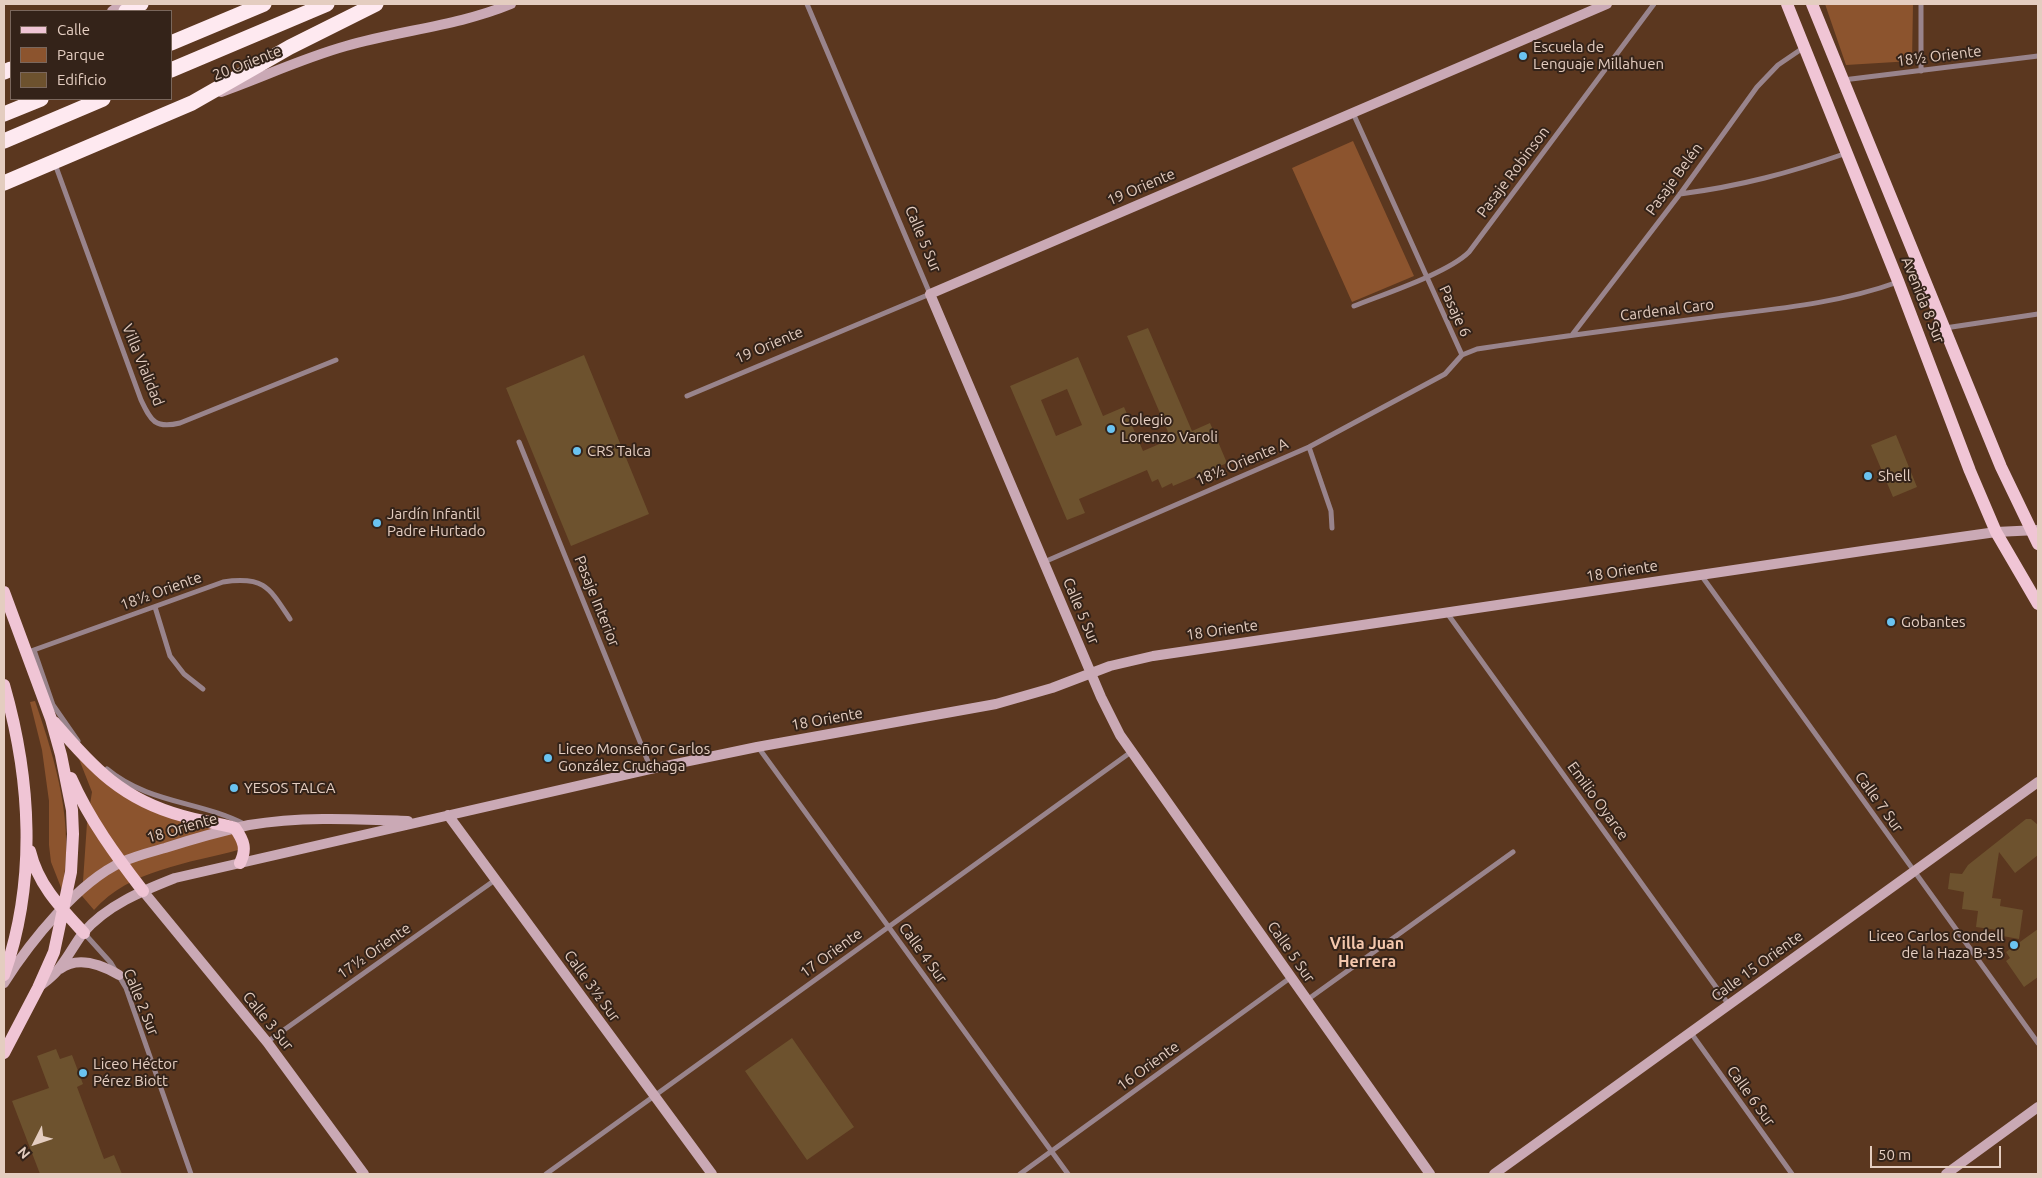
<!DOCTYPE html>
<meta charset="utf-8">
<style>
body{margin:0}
#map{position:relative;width:2042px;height:1178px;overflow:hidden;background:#5b371f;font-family:Ubuntu,sans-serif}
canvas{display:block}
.frame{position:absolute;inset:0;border:5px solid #e4cdc0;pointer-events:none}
.legend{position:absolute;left:10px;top:10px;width:162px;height:90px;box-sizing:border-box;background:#342319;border:1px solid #7a675c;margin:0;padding:6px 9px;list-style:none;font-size:15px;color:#e4cdc0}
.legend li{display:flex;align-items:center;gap:10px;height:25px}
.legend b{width:25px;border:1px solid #7a675c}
.north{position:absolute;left:10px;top:1118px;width:50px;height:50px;-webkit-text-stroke:4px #342319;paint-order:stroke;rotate:229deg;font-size:14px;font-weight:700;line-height:20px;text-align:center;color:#e4cdc0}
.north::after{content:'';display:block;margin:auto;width:18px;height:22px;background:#e4cdc0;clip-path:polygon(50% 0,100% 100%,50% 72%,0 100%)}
.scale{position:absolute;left:1870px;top:1146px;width:131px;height:22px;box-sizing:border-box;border:2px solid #e4cdc0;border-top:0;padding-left:6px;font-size:15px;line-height:18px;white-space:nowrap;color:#e4cdc0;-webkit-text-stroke:4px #342319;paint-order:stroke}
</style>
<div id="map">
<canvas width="2042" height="1178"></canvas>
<div class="frame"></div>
<ul class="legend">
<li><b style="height:6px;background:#f0c5d5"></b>Calle</li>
<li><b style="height:14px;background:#8c542e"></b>Parque</li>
<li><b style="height:14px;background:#6d522e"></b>Edificio</li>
</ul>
<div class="north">N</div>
<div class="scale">50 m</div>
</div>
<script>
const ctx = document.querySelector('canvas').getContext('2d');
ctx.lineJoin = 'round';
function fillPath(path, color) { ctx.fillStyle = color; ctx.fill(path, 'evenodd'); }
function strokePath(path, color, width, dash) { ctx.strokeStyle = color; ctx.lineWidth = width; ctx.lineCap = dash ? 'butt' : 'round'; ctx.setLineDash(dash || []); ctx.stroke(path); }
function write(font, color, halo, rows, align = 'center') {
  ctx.font = font + ' Ubuntu,sans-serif'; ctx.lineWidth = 4; ctx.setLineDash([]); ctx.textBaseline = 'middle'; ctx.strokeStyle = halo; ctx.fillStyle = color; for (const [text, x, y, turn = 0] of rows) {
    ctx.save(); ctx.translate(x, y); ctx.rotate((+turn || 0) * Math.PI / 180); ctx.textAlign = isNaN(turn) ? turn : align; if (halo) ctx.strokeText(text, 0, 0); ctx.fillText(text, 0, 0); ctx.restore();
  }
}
fillPath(new Path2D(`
 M1825,4H1913L1912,61L1846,65Z
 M1353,141L1414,276L1352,302L1292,168Z
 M35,701C56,762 75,825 62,890L51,862L49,845V801L42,750L30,702Z
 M79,759L113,789L229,828L238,840V850C190,863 129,870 94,910L82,896L87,823L92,792Z`), '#8c542e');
fillPath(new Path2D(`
 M1148,328L1192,431L1210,423L1227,463L1173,486L1172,483L1162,488L1158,479L1152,482L1147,470L1079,499L1085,513L1067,520L1010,386L1078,357L1103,416L1124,407L1143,451L1171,439L1127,336ZM1067,389L1082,425L1056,436L1041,400Z
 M584,355L649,514L571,546L506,388Z
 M1896,435L1917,487L1893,497L1871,445Z
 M2026,819H2031L2038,825V855L2015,873L1999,852L1992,898L2001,899L2000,906L2023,910L2019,939L1997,935V930L1976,927L1978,911L1962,909L1964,892L1948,889L1950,873L1962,874L1968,865Z
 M2038,929V977L2024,987L2006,961L2010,958L2006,952Z
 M792,1038L854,1127L807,1160L745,1071Z
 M56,1049L60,1059L72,1055L83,1084L77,1087L104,1159L114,1155L122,1174H40L12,1101L49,1088L37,1056Z`), '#6d522e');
strokePath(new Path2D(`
 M1921,71V4
 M1843,80L2038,56
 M1353,113L1462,355
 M55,164L141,400C151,421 155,429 180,423L336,360
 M1680,194C1741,186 1789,173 1847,153
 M1354,306C1384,294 1448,273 1469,252L1654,4
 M1945,328L2038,314
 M1572,335L1680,194L1757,87L1778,65L1803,48
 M687,396L930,294L807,4
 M519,442L651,769
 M1309,447L1331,511L1332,528
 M1044,562L1309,447L1445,374L1462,355L1477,349C1555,337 1633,327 1711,317C1774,309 1837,304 1898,282
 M1701,575L2038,1043
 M155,607L170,656L184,674L203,689
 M1447,613L1729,1005
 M34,650L53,705L78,741
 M31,651L223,582C264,576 269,587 290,619
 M758,747L1068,1174
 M107,769C149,804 201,801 246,825
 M84,933L111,963L126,988L191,1174
 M1307,1000L1513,852
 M1691,1033L1792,1174
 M267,1042L495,880
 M546,1174L1131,752
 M1020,1174L1290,978`), '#99848c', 5);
strokePath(new Path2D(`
 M112,11L122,4
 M221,92C263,77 303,58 346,46C401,30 458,26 511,4
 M448,815L712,1174
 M143,891L267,1042L364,1174
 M60,969C79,955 102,965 119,975
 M4,983C30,942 78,882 122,862C135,856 151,852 165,848C193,839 221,831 249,825C301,816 356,819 408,821
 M39,987C45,982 52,977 57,971C67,959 74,945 83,933C107,905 142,891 175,878L651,769L757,747L996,704L1052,688L1110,666L1153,656L1869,550L1996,532L2038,530
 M1430,1174L1120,735L1101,697L930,294L1607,4
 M1494,1174L2038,782
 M1946,1174L2038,1107`), '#caa9b5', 10);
strokePath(new Path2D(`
 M1787,4L1898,281L1970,471L1996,532L2038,604
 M1812,4L2001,467L2038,544
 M4,592L51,719L61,755L72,810L73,834L71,872L54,952L38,988L4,1053
 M4,685C31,779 37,881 4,975
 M54,722C93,768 123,800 183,816C200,821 218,823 235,828C244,841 247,849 240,863
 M71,778C89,819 116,856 143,891
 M30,851C38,885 61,908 84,933`), '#f0c5d5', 12);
strokePath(new Path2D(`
 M126,11L141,4
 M171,43L264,4
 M171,70L327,4
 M4,72L11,69
 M4,114L41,99
 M4,141L103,99
 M4,183L192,103L290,47L376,4`), '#fee9f0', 15);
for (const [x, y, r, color] of [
 [1523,56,5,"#6ac3f1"],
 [1111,429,5,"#6ac3f1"],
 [577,451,5,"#6ac3f1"],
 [1868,476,5,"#6ac3f1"],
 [377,523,5,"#6ac3f1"],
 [1891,622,5,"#6ac3f1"],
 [548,758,5,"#6ac3f1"],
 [234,788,5,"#6ac3f1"],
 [2014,945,5,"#6ac3f1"],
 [83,1073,5,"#6ac3f1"]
]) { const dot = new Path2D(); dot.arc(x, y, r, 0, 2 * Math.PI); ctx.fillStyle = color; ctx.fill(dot); strokePath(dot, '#342319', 2); }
write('15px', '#e4cdc0', '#342319', [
 ["Escuela de",1533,47],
 ["Lenguaje Millahuen",1533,64],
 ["Colegio",1121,420],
 ["Lorenzo Varoli",1121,437],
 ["CRS Talca",587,451],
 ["Shell",1878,476],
 ["Jardín Infantil",387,514],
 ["Padre Hurtado",387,531],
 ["Gobantes",1901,622],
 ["Liceo Monseñor Carlos",558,749],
 ["González Cruchaga",558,766],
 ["YESOS TALCA",244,788],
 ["Liceo Carlos Condell",2004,936,"right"],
 ["de la Haza B-35",2004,953,"right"],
 ["Liceo Héctor",93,1064],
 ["Pérez Biott",93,1081]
], 'left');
write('15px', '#e4cdc0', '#342319', [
 ["18½ Oriente",1939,56,-7],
 ["20 Oriente",247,63,-21],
 ["Pasaje Robinson",1513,172,-53],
 ["Pasaje Belén",1674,179,-54],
 ["19 Oriente",1141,187,-23],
 ["Calle 5 Sur",923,239,67],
 ["Avenida 8 Sur",1923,300,68],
 ["Cardenal Caro",1667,310,-7],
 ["Pasaje 6",1455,311,65],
 ["19 Oriente",769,345,-23],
 ["Villa Vialidad",143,365,68],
 ["18½ Oriente A",1242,462,-23],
 ["18 Oriente",1622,571,-9],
 ["18½ Oriente",161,591,-20],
 ["Pasaje Interior",597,601,68],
 ["Calle 5 Sur",1081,611,67],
 ["18 Oriente",1222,630,-8],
 ["18 Oriente",827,719,-10],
 ["Emilio Oyarce",1598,801,54],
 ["Calle 7 Sur",1879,802,54],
 ["18 Oriente",182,828,-16],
 ["17½ Oriente",374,951,-35],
 ["Calle 5 Sur",1291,952,55],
 ["17 Oriente",831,953,-36],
 ["Calle 4 Sur",923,953,54],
 ["Calle 15 Oriente",1757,966,-36],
 ["Calle 3½ Sur",592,986,54],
 ["Calle 2 Sur",141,1002,68],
 ["Calle 3 Sur",268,1021,51],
 ["16 Oriente",1148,1066,-36],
 ["Calle 6 Sur",1751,1096,54]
]);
write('bold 16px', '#f4c7ac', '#342319', [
 ["Villa Juan",1367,944],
 ["Herrera",1367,962]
]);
</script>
